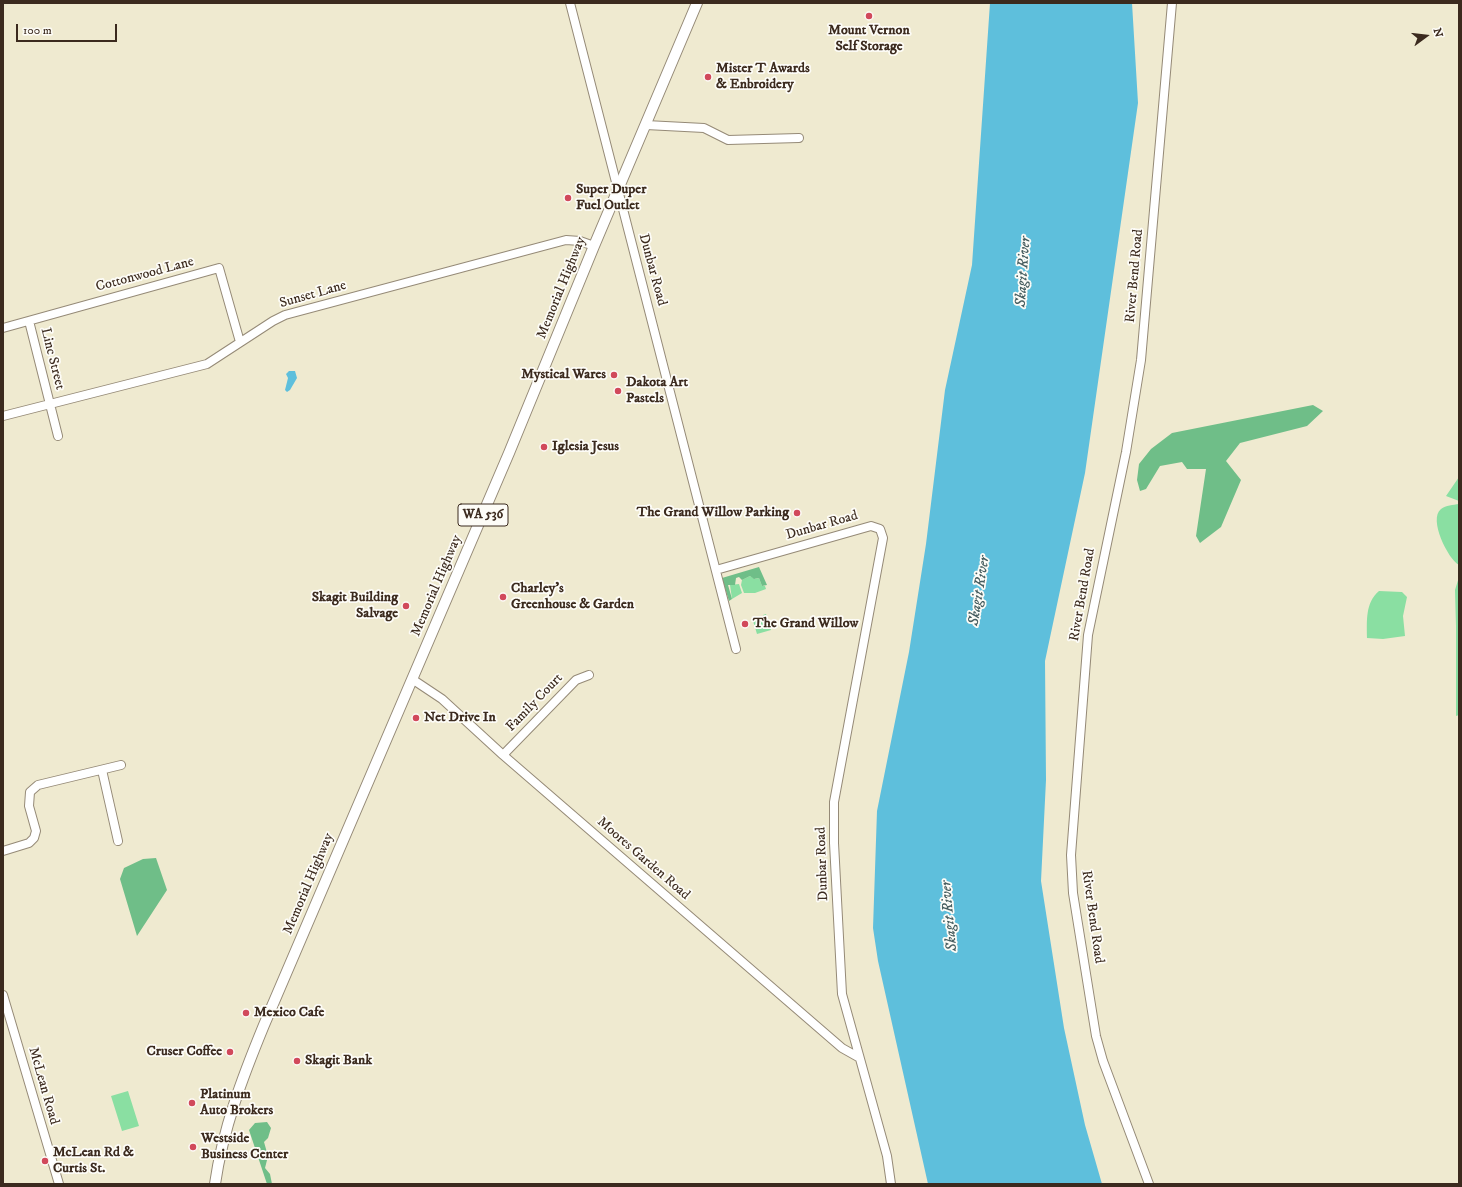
<!DOCTYPE html>
<style>
body{margin:0}
#map{position:relative;width:1462px;height:1187px;overflow:hidden;background:#efead0;font-family:"IM FELL DW Pica",serif}
canvas{display:block}
.frame{position:absolute;inset:0;border:4px solid #3b2a1e;pointer-events:none}
.north{position:absolute;left:1406px;top:16px;width:40px;height:40px;-webkit-text-stroke:3px #fdfcf7;paint-order:stroke;rotate:75deg;font-size:11px;font-weight:700;line-height:16px;text-align:center;color:#3b2a1e}
.north::after{content:'';display:block;margin:auto;width:14px;height:18px;background:#3b2a1e;clip-path:polygon(50% 0,100% 100%,50% 72%,0 100%)}
.scale{position:absolute;left:16px;top:24px;width:101px;height:18px;box-sizing:border-box;border:2px solid #3b2a1e;border-top:0;padding-left:5px;font-size:12px;line-height:14px;white-space:nowrap;color:#3b2a1e;-webkit-text-stroke:3px #fdfcf7;paint-order:stroke}
</style>
<div id="map">
<canvas width="1462" height="1187"></canvas>
<div class="frame"></div>
<div class="north">N</div>
<div class="scale">100 m</div>
</div>
<script>
const ctx = document.querySelector('canvas').getContext('2d');
ctx.lineJoin = 'round';
function fillPath(path, color) { ctx.fillStyle = color; ctx.fill(path, 'evenodd'); }
function strokePath(path, color, width, dash) { ctx.strokeStyle = color; ctx.lineWidth = width; ctx.lineCap = dash ? 'butt' : 'round'; ctx.setLineDash(dash || []); ctx.stroke(path); }
function write(font, color, halo, rows, align = 'center') {
  ctx.font = font + ' "IM FELL DW Pica",serif'; ctx.lineWidth = 3.5; ctx.setLineDash([]); ctx.textBaseline = 'middle'; ctx.strokeStyle = halo; ctx.fillStyle = color; for (const [text, x, y, turn = 0] of rows) {
    ctx.save(); ctx.translate(x, y); ctx.rotate((+turn || 0) * Math.PI / 180); ctx.textAlign = isNaN(turn) ? turn : align; if (halo) ctx.strokeText(text, 0, 0); ctx.fillText(text, 0, 0); ctx.restore();
  }
}
fillPath(new Path2D(`
 M1459,477V501L1446,496Z
 M1459,504V565C1448,559 1428,519 1441,509C1446,505 1453,505 1459,504Z
 M750,576L755,579L759,578L762,586H765L766,589L755,593H744L741,585L742,580Z
 M1459,577V715L1456,716V626L1455,590Z
 M739,584L742,593L732,599L730,585Z
 M1379,591L1402,592L1407,597L1403,616L1405,636L1383,639L1367,638C1367,621 1365,603 1379,591Z
 M766,614L771,630L757,634L753,621L764,617L763,615Z
 M128,1091L139,1126L122,1131L111,1096Z`), '#8adfa2');
fillPath(new Path2D(`
 M1313,405L1323,411L1307,426L1240,443L1226,461L1241,480L1221,527L1200,543L1196,536L1206,469H1187L1182,462L1160,466L1146,489L1140,491L1137,480L1139,464L1151,449L1172,433Z
 M759,567L767,585L762,586L759,578L754,579L750,576L742,580L739,577L736,578L735,585H728L732,599L729,601L722,578Z
 M156,858L167,890L137,936L120,879L124,868L143,859Z
 M267,1122L271,1128L268,1138L264,1142L268,1156L265,1168L270,1174L272,1184H267L249,1130L255,1123Z`), '#6fbe88');
fillPath(new Path2D(`
 M990,3H1132L1138,103L1085,473L1045,661L1046,780L1041,881L1064,1028L1085,1125L1102,1184H928L878,961L873,928L877,811L909,652L926,544L945,390L972,265Z
 M289,371H295L297,378L290,390L287,392L285,390L288,378L286,374Z`), '#5ebfdc');
const minor = new Path2D(`
 M570,3L736,649
 M646,125L704,128L728,140L799,138
 M29,321L58,436
 M3,328L219,268L240,342
 M3,416L207,364L273,321L285,315L566,240L580,241L594,246
 M716,570L871,526L880,529L883,538L834,802V843L842,994L887,1156L891,1184
 M412,679L442,699L503,755L842,1048L858,1057
 M503,755L576,680L589,675
 M102,770L118,841
 M3,851L29,843L34,838L36,831L29,806L30,792L38,785L121,765
 M3,995L59,1184
 M1149,1184L1103,1061L1096,1036L1073,893L1071,855L1088,635L1126,452L1141,360L1172,3`);
const major = new Path2D(`
 M215,1184C223,1128 243,1076 264,1025L509,453L594,246L697,3`);
strokePath(minor, '#958a77', 10);
strokePath(major, '#958a77', 12);
strokePath(minor, '#fff', 8);
strokePath(major, '#fff', 10);
for (const [x, y, r, color] of [
 [869,16,4,"#d1495b"],
 [708,77,4,"#d1495b"],
 [568,198,4,"#d1495b"],
 [614,375,4,"#d1495b"],
 [618,391,4,"#d1495b"],
 [544,447,4,"#d1495b"],
 [797,513,4,"#d1495b"],
 [503,597,4,"#d1495b"],
 [406,606,4,"#d1495b"],
 [745,624,4,"#d1495b"],
 [416,718,4,"#d1495b"],
 [246,1013,4,"#d1495b"],
 [230,1052,4,"#d1495b"],
 [297,1061,4,"#d1495b"],
 [192,1103,4,"#d1495b"],
 [193,1147,4,"#d1495b"],
 [45,1161,4,"#d1495b"]
]) { const dot = new Path2D(); dot.arc(x, y, r, 0, 2 * Math.PI); ctx.fillStyle = color; ctx.fill(dot); strokePath(dot, '#fdfcf7', 1.5); }
for (const [x, y, w] of [
 [483,515,50]
]) { const box = new Path2D(); box.roundRect(x - w / 2, y - 11, w, 22, 3); ctx.fillStyle = '#fdfcf7'; ctx.fill(box); strokePath(box, '#3b2a1e', 1); }
write('bold 13px', '#3b2a1e', null, [
 ["WA 536",483,515]
]);
write('bold 14px', '#3b2a1e', '#fdfcf7', [
 ["Mount Vernon",869,31,"center"],
 ["Self Storage",869,47,"center"],
 ["Mister T Awards",716,69],
 ["& Enbroidery",716,85],
 ["Super Duper",576,190],
 ["Fuel Outlet",576,206],
 ["Mystical Wares",606,375,"right"],
 ["Dakota Art",626,383],
 ["Pastels",626,399],
 ["Iglesia Jesus",552,447],
 ["The Grand Willow Parking",789,513,"right"],
 ["Charley's",511,589],
 ["Greenhouse & Garden",511,605],
 ["Skagit Building",398,598,"right"],
 ["Salvage",398,614,"right"],
 ["The Grand Willow",753,624],
 ["Net Drive In",424,718],
 ["Mexico Cafe",254,1013],
 ["Cruser Coffee",222,1052,"right"],
 ["Skagit Bank",305,1061],
 ["Platinum",200,1095],
 ["Auto Brokers",200,1111],
 ["Westside",201,1139],
 ["Business Center",201,1155],
 ["McLean Rd &",53,1153],
 ["Curtis St.",53,1169]
], 'left');
write('14px', '#3b2a1e', '#fdfcf7', [
 ["Dunbar Road",652,270,75],
 ["Cottonwood Lane",145,275,-15],
 ["River Bend Road",1135,276,-85],
 ["Memorial Highway",562,288,-68],
 ["Sunset Lane",313,295,-16],
 ["Linc Street",52,359,76],
 ["Dunbar Road",822,526,-16],
 ["Memorial Highway",437,586,-67],
 ["River Bend Road",1083,595,-80],
 ["Family Court",535,703,-46],
 ["Moores Garden Road",643,859,41],
 ["Dunbar Road",823,864,-92],
 ["Memorial Highway",309,884,-67],
 ["River Bend Road",1092,917,82],
 ["McLean Road",43,1086,74]
]);
write('italic 15px', '#475e60', '#fdfcf7', [
 ["Skagit River",1024,272,-86],
 ["Skagit River",980,591,-81],
 ["Skagit River",950,916,-95]
]);
</script>
